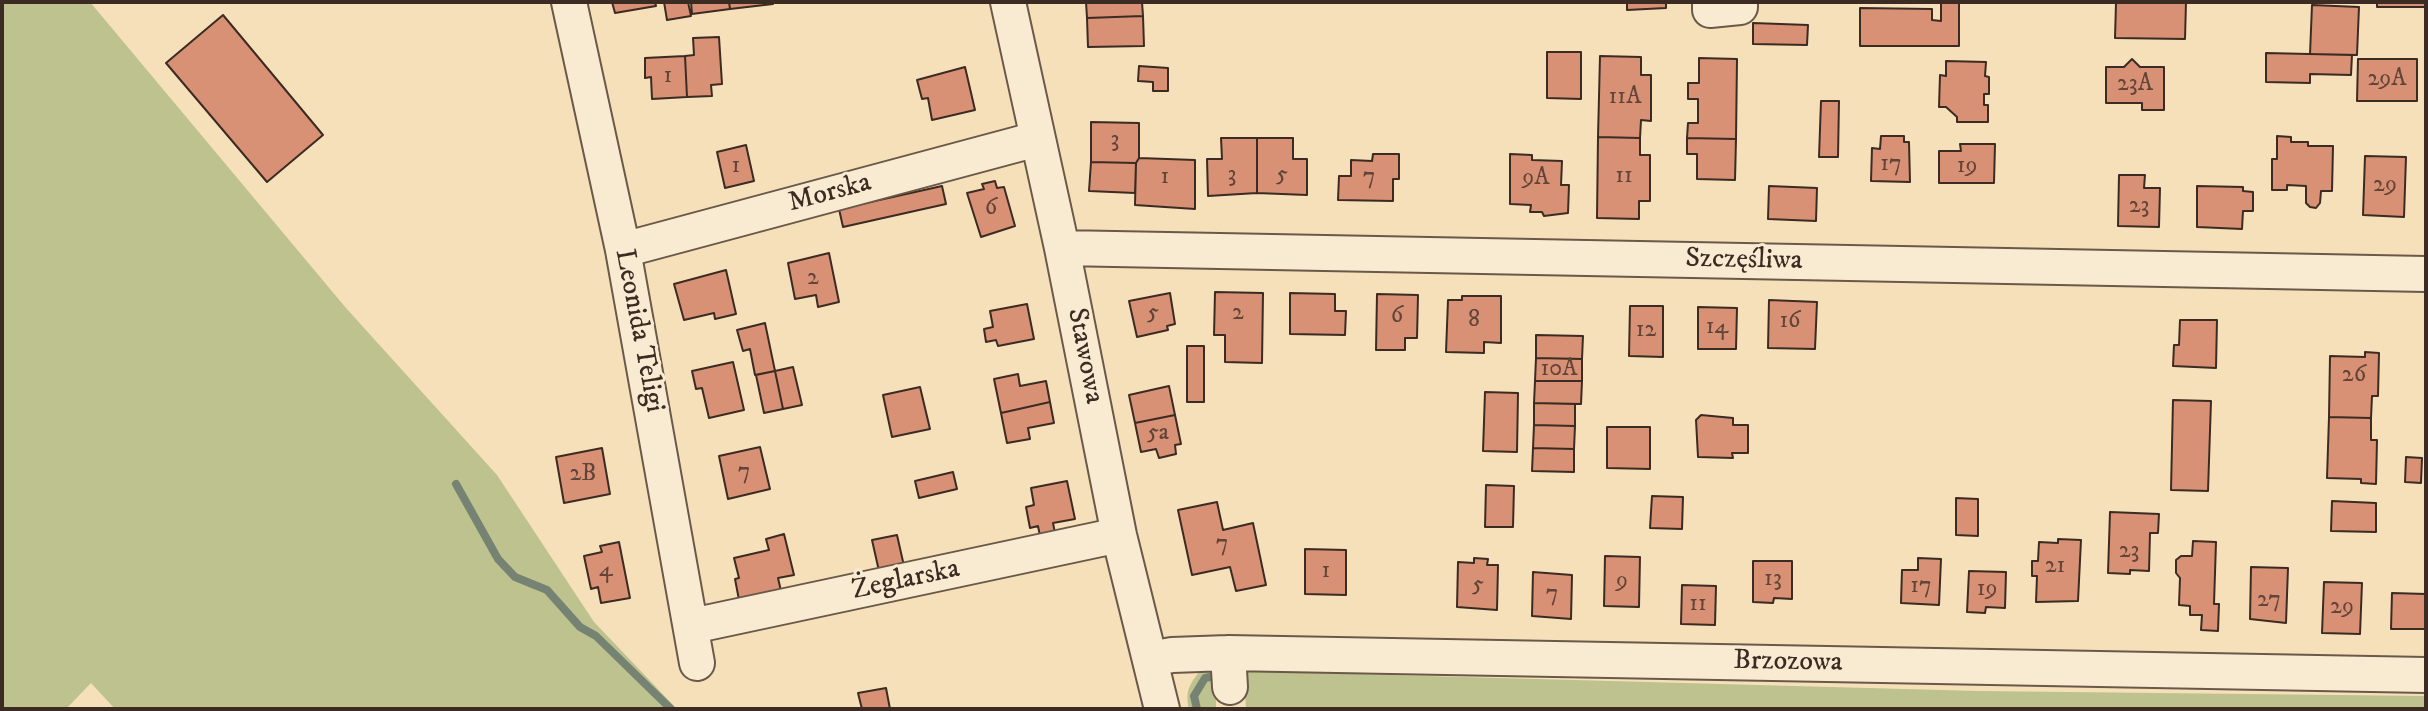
<!DOCTYPE html>
<meta charset="utf-8">
<style>
body{margin:0}
#map{position:relative;width:2428px;height:711px;overflow:hidden;background:#f6e0ba;font-family:"IM FELL DW Pica",serif}
canvas{display:block}
.frame{position:absolute;inset:0;border:4px solid #3b2b23;pointer-events:none}
</style>
<div id="map">
<canvas width="2428" height="711"></canvas>
<div class="frame"></div>
</div>
<script>
const ctx = document.querySelector('canvas').getContext('2d');
ctx.lineJoin = 'round';
function fillPath(path, color) { ctx.fillStyle = color; ctx.fill(path, 'evenodd'); }
function strokePath(path, color, width, dash) { ctx.strokeStyle = color; ctx.lineWidth = width; ctx.lineCap = dash ? 'butt' : 'round'; ctx.setLineDash(dash || []); ctx.stroke(path); }
function write(font, color, halo, rows, align = 'center') {
  ctx.font = font + ' "IM FELL DW Pica",serif'; ctx.lineWidth = 6; ctx.setLineDash([]); ctx.textBaseline = 'middle'; ctx.strokeStyle = halo; ctx.fillStyle = color; for (const [text, x, y, turn = 0] of rows) {
    ctx.save(); ctx.translate(x, y); ctx.rotate((+turn || 0) * Math.PI / 180); ctx.textAlign = isNaN(turn) ? turn : align; if (halo) ctx.strokeText(text, 0, 0); ctx.fillText(text, 0, 0); ctx.restore();
  }
}
fillPath(new Path2D(`
 M2,2H90L346,308L497,475L594,622L677,709H115L91,683L66,709H2Z
 M1216,669V708L1246,707L1243,671L1978,691L2426,696V709H1189C1185,691 1189,685 1200,671Z`), '#bdc28f');
strokePath(new Path2D(`
 M456,484L498,559L515,577L547,590L580,627L596,636L671,709
 M1197,709L1194,696L1205,678L1210,677`), '#768373', 8);
const building = new Path2D(`
 M612,2H655L656,6L615,13Z
 M664,2H688L691,16L667,20Z
 M691,2H729L730,9L692,14Z
 M729,2H773V4L730,9Z
 M1086,2H1142L1143,16L1087,18Z
 M1627,2H1666V8L1627,10Z
 M1941,2H1959V46H1860V8L1932,9V20L1941,21Z
 M2186,2L2185,39L2115,38L2116,3Z
 M2377,2H2426V7H2377Z
 M2312,5L2359,7L2357,55L2310,54Z
 M223,15L323,135L267,182L166,63Z
 M1143,16L1144,46L1088,47L1087,18Z
 M1753,23L1808,25L1807,45L1753,44Z
 M719,37L722,84L711,85L712,96L687,97L685,56L694,55L693,38Z
 M1547,52H1581V99L1547,98Z
 M2266,53L2352,55L2351,75L2310,74V83L2266,82Z
 M685,56L687,97L652,99L651,77L645,78V58Z
 M1600,56L1641,57V75H1651V121L1641,120L1640,138L1598,137Z
 M1699,58L1737,59L1736,139L1687,138L1688,123H1698V99H1688V83H1699Z
 M2132,59L2140,67H2164V110H2142V103H2106V67H2124Z
 M2358,59H2417V101H2357Z
 M1946,61L1986,62L1985,76L1989,77V94H1984V105H1988V122H1957V117L1946,107H1939L1940,75L1946,76Z
 M1139,66L1168,68V91H1153V82L1138,81Z
 M965,67L975,110L932,120L928,98L922,99L917,80Z
 M1821,101H1839L1838,157H1819Z
 M1091,122L1139,123V158L1136,163L1091,162Z
 M1881,136H1904V142H1909L1910,182L1871,181L1872,148L1880,149Z
 M2277,136L2291,137V142H2308V146H2333L2332,191H2321L2320,203L2316,208L2310,207L2306,203V186L2287,185V190H2272V159H2277Z
 M1598,137L1640,138V155H1650V201H1639V219L1597,218Z
 M1221,138H1257V193L1208,196L1207,159H1222Z
 M1257,138H1293V159H1307V195L1257,193Z
 M1687,138L1736,139L1735,180L1697,179V154H1687Z
 M1960,144H1995L1994,183H1939V151H1961Z
 M746,145L754,181L725,188L717,152Z
 M1373,154H1399V179H1393V201L1338,200L1339,176H1351V160L1372,161Z
 M1510,154L1532,155V160L1562,161L1561,185H1569L1568,213L1544,216L1542,212H1530L1531,205L1510,204Z
 M2365,156L2406,157L2404,217L2363,215Z
 M1139,158L1195,160V209L1135,205L1136,163Z
 M1091,162L1136,163L1135,193L1089,191Z
 M2119,175H2145L2144,188H2160L2159,227L2118,226Z
 M995,181L997,188L1004,187L1015,226L981,237L967,193L984,189L982,184Z
 M942,186L946,204L843,227L839,209Z
 M1769,186L1817,188L1816,221L1768,219Z
 M2197,186L2243,187V191L2253,192V211H2243L2242,229L2197,227Z
 M829,253L839,302L818,307L816,295L795,299L788,263Z
 M726,270L736,314L715,319L714,313L684,320L674,284Z
 M1215,292L1263,293L1262,363L1225,362V335H1214Z
 M1170,293L1175,324L1167,326L1168,330L1137,337L1129,301Z
 M1290,293L1335,294V311H1346L1345,335L1290,334Z
 M1377,294L1418,295L1417,338H1405V350H1376Z
 M1462,296H1501V343L1484,342V353L1446,352L1448,300H1462Z
 M1769,300L1817,302L1815,349L1768,348Z
 M1027,304L1034,339L998,346L996,340L986,342L984,329L993,327L990,311Z
 M1630,306H1663V357L1629,356Z
 M1698,307L1737,308L1736,349H1698Z
 M2180,320H2217L2216,368L2173,366L2174,345H2179Z
 M765,323L775,371L755,375L750,349L743,351L737,330Z
 M1536,335L1583,336L1582,359L1536,358Z
 M1187,346H1204V402H1187Z
 M2365,352L2379,353L2378,396H2372L2371,418L2329,417L2330,356L2365,357Z
 M1536,358L1582,359V381H1535Z
 M733,362L744,410L709,418L702,388L696,389L692,371Z
 M793,367L802,405L783,409L775,371Z
 M775,371L783,409L764,413L756,375Z
 M1018,374L1020,386L1046,381L1050,402L1001,413L994,379Z
 M1535,381H1582L1581,404L1534,403Z
 M1169,386L1175,415L1135,423L1129,395Z
 M920,387L930,429L892,437L883,395Z
 M1485,392L1518,393L1517,452L1483,451Z
 M2173,400L2211,401L2208,491L2171,490Z
 M1050,402L1054,423L1028,428L1030,439L1007,443L1001,413Z
 M1534,403L1575,404V426L1534,425Z
 M1175,415L1181,444L1175,445L1176,454L1159,458L1156,449L1141,452L1135,423Z
 M1701,415L1733,418V425H1748V453H1732L1733,458L1698,457L1696,420Z
 M2329,417L2371,418V440H2377L2376,484L2361,483V479L2327,478Z
 M1534,425L1575,426L1574,449L1533,448Z
 M1607,427H1650V469L1607,468Z
 M760,447L770,489L728,499L719,456Z
 M602,448L610,494L564,503L556,457Z
 M1533,448L1574,449V472L1532,471Z
 M2406,457L2422,458L2421,483L2405,482Z
 M953,472L957,489L919,498L915,481Z
 M1067,481L1075,519L1053,523L1055,533L1040,536L1038,526L1030,528L1026,507L1034,505L1031,488Z
 M1486,485L1514,486L1513,527H1485Z
 M1652,496L1683,497L1682,529L1650,528Z
 M1956,498L1978,499V536L1956,535Z
 M2332,501L2376,503V532L2331,531Z
 M1217,502L1223,530L1253,523L1266,585L1236,591L1230,567L1192,575L1178,510Z
 M2110,512L2159,514L2158,533H2150L2149,571L2130,570V574L2108,573Z
 M784,534L794,575L778,578L781,591L739,600L735,579L739,578L734,558L769,550L766,539Z
 M897,535L904,566L879,571L872,540Z
 M2058,539L2081,540L2078,601L2036,602L2037,576H2032V561H2038L2039,542L2058,543Z
 M2193,541L2216,542L2214,604H2219L2218,631L2201,630L2202,615H2190V606L2179,605L2180,578L2176,573V560L2181,556H2192Z
 M619,542L630,598L601,603L598,587L591,589L584,556L602,552L600,546Z
 M1305,549L1346,550V595L1305,594Z
 M1605,556L1640,557L1639,607L1604,606Z
 M1474,558L1488,559L1487,565H1498L1497,610L1457,607L1458,562L1474,563Z
 M1918,558L1941,559L1939,605L1901,603L1902,570H1918Z
 M1753,561H1792V599L1774,598L1773,603L1753,602Z
 M2251,567L2288,568L2286,623L2250,619Z
 M1969,571L2006,572L2005,608L1986,607L1985,613L1967,612Z
 M1533,572L1572,575L1571,619L1532,616Z
 M2324,582L2362,583L2360,634L2322,633Z
 M1682,585L1716,586L1715,625L1681,624Z
 M2392,593L2426,594V629H2391Z
 M886,688L890,709H862L858,693Z`);
fillPath(building, '#d89175');
strokePath(building, '#3b2b23', 2);
const minor = new Path2D(`
 M569,2L623,250L697,663
 M1008,2L1062,248L1119,535L1162,709
 M1710,2V10L1740,7V2
 M1062,248L2426,274
 M623,250L1037,139
 M692,626L1119,535
 M1228,653L1230,687
 M1150,659L1172,655L1228,653L2426,675`);
strokePath(minor, '#6a5849', 38);
strokePath(minor, '#f9ebd2', 34);
write('24px', '#624438', null, [
 ["1",668,77],
 ["29A",2387,80],
 ["23A",2135,85],
 ["11A",1625,98],
 ["3",1115,141],
 ["17",1891,165],
 ["1",736,167],
 ["19",1967,167],
 ["3",1232,176],
 ["5",1282,176],
 ["11",1624,177],
 ["1",1165,178],
 ["7",1369,178],
 ["9A",1536,179],
 ["29",2385,186],
 ["23",2139,207],
 ["6",991,209],
 ["2",813,279],
 ["5",1153,314],
 ["2",1238,314],
 ["6",1397,317],
 ["8",1474,321],
 ["16",1790,322],
 ["14",1717,328],
 ["12",1646,331],
 ["10A",1559,370],
 ["26",2354,376],
 ["5a",1158,434],
 ["7",744,473],
 ["2B",583,475],
 ["7",1222,545],
 ["23",2129,552],
 ["21",2055,567],
 ["4",606,571],
 ["1",1326,572],
 ["13",1773,580],
 ["9",1622,582],
 ["5",1478,586],
 ["17",1921,587],
 ["19",1987,590],
 ["7",1552,595],
 ["27",2269,601],
 ["11",1698,605],
 ["29",2342,608]
]);
write('28px', '#3b2b23', '#f9ebd2', [
 ["Morska",830,194,-15],
 ["Szczęśliwa",1744,261,1],
 ["Leonida Teligi",638,331,79],
 ["Stawowa",1084,356,79],
 ["Żeglarska",906,581,-12],
 ["Brzozowa",1788,663,1]
]);
</script>
